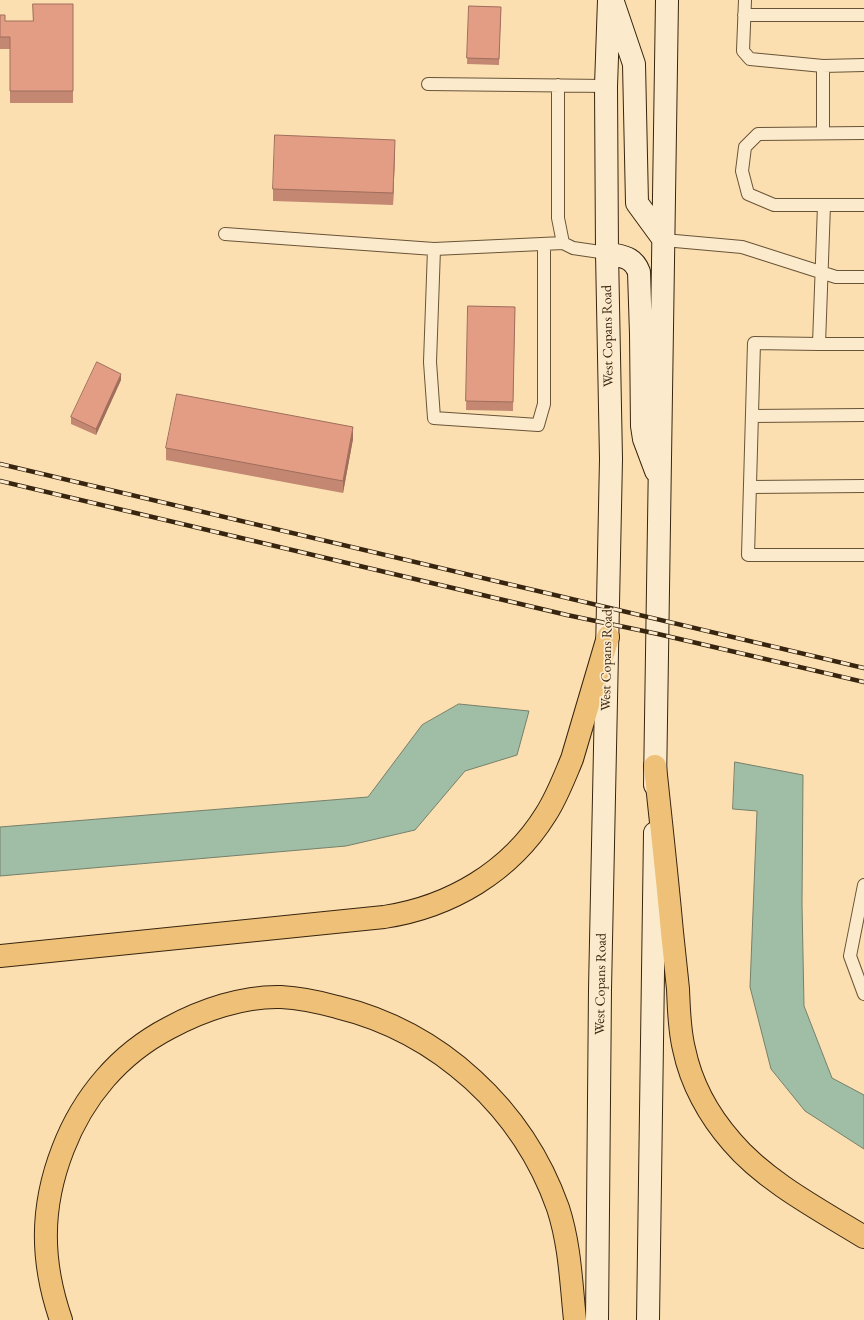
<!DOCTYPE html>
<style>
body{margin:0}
canvas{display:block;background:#fbdfb0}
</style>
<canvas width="864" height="1320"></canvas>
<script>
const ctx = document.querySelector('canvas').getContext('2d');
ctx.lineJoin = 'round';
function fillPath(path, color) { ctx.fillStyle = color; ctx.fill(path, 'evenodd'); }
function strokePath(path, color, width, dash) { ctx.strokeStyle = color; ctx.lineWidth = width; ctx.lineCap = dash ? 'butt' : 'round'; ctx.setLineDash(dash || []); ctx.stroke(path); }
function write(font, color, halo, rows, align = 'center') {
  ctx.font = font + ' "EB Garamond",serif'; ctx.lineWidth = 3.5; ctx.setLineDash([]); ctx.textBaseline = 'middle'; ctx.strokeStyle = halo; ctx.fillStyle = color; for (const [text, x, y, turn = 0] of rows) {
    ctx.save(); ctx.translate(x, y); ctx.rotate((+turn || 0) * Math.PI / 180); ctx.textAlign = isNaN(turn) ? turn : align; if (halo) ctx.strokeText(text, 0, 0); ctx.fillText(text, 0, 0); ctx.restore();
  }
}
const water = new Path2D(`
 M459,704L529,711L517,755L465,771L415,830L346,846L0,876V827L368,797L422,725Z
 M735,762L803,775L802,904L804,1006L832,1078L864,1095V1149L805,1111L771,1069L750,987L757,811L733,809Z`);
fillPath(water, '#a0bda6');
strokePath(water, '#76806a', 1);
const service = new Path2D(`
 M745,0L743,51L750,59L823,66L864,65
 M744,15H864
 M428,84L606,86
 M558,85V218L563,243L573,248L607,253
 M823,133V66
 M864,133L758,134L745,147L742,171L748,194L774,205H864
 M824,205L819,344L754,343L748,555H864
 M225,234L434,249L563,243
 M664,240L742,247L836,277H864
 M434,249L430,362L434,418L538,425L544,404V244
 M819,344H864
 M752,416L864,415
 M750,487L864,486
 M864,885L850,956L864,994`);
const secondary = new Path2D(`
 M614,5L634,64L637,203L664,240
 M607,253C622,257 633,256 639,272L641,334L642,426L644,439L656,471
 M655,785L667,0
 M597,1320L600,989L611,459L607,253L606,86L609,0
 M648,1320L655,833`);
const motorway = new Path2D(`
 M655,766C661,822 667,877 672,932C674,951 676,970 678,989C679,1009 679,1029 684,1049C691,1083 709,1116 732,1142C765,1181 820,1210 864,1237
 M0,956L384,917C450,907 510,872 546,814C557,797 564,778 572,759L608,637
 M61,1320C41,1262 40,1208 63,1149C83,1097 119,1054 169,1028C202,1010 243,996 281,997C300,998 319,1002 337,1007C440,1032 523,1109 558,1208C570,1245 571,1282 575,1320`);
strokePath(service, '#695437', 14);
strokePath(secondary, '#38250f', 24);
strokePath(motorway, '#38250f', 24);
strokePath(service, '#fceacc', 12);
strokePath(secondary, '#fceacc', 22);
strokePath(motorway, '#eec078', 22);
const rail = new Path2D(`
 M0,464L864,668
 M0,481L567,615L658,634L864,682`);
strokePath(rail, '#38250f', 4.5);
strokePath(rail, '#fceacc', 3, [9]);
fillPath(new Path2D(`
 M73,4V103H10V49H0V15L5,21H33Z
 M469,6L501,7L499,65L467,64Z
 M395,151L393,205L273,201V189Z
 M468,306L515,307L513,411L466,410Z
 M121,380L96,435L71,424V417Z
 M353,439L343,493L166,460V448Z`), '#c38772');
fillPath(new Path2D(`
 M395,140V151L393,205V193Z
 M121,374V380L96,435V429Z
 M353,427V439L343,493V481Z`), '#9f6e5c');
const building = new Path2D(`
 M33,4H73V91H10V37H0V15H5V21H33Z
 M469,6L501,7L499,59L467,58Z
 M275,135L395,140L393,193L273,189Z
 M468,306L515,307L513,402L466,401Z
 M97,362L121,374L96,429L71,417Z
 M177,394L353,427L343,481L166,448Z`);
fillPath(building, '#e39d84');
strokePath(building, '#9f6e5c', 1);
write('14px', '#38250f', '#fceacc', [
 ["West Copans Road",608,336,-91],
 ["West Copans Road",607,660,-89],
 ["West Copans Road",601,984,-89]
]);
</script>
